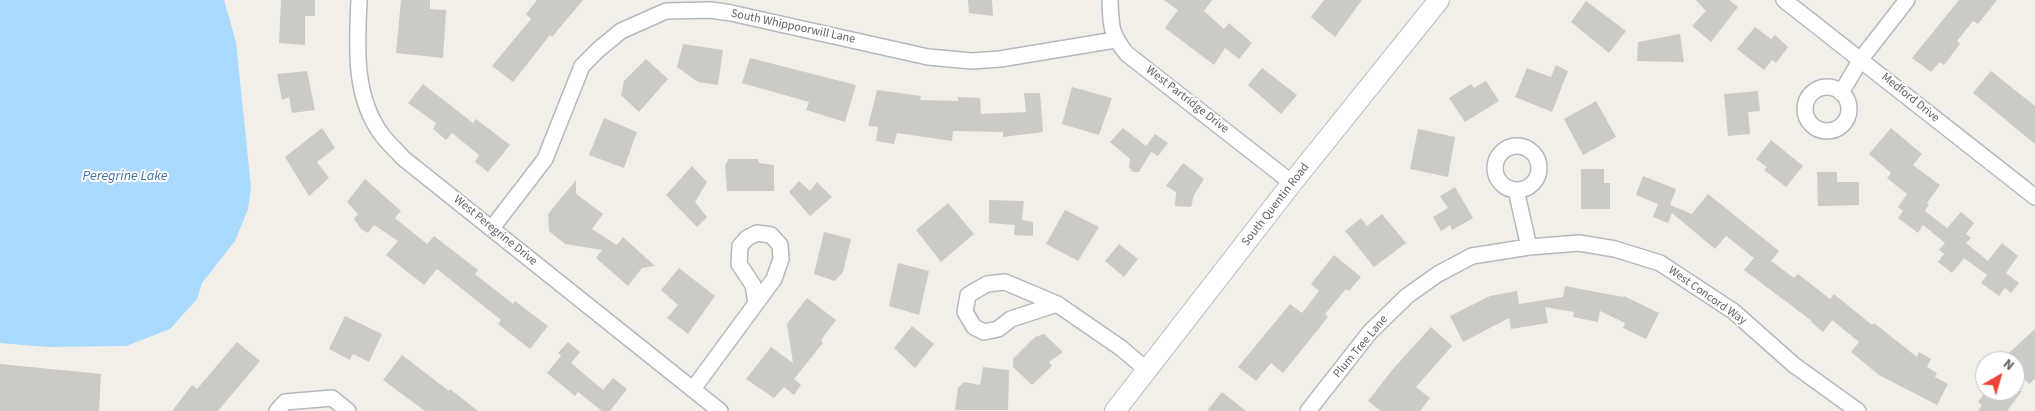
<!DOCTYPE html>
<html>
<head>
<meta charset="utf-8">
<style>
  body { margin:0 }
  #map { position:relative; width:2035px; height:411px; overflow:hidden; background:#f1efe8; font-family:"Source Sans 3",sans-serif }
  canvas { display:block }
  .north { position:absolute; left:1975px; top:351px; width:50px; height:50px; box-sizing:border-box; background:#fff; border:1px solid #bfc1c3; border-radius:50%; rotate:38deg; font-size:14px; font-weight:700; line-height:20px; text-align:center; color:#5f6368 }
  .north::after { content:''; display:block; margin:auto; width:18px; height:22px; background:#ea4335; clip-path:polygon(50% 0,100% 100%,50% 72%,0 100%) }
</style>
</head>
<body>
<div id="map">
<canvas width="2035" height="411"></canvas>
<div class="north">N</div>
</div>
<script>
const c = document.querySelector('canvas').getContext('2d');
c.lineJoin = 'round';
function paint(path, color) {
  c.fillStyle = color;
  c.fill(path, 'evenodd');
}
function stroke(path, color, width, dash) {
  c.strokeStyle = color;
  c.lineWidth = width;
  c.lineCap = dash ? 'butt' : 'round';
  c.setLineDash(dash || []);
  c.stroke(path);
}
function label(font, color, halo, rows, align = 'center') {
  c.font = font + ' "Source Sans 3",sans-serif';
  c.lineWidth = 4;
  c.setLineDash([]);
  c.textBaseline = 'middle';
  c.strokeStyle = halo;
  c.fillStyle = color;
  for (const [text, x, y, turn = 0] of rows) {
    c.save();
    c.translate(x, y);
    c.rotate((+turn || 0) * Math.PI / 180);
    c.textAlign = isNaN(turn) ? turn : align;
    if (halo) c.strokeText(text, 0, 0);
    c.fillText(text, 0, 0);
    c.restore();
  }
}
const water = new Path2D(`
  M0,0H224L236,42L251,187L248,209L235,241L202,283L197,299L170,329L126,346L47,347L0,343Z`);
const building = new Path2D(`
  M281,0H315V16H305V45L279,43Z
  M401,0H430V9L446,10L443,58L396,53Z
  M537,0H583L552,37L550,35L513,82L492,66L531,19L526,14Z
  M968,0H992L993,16L969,13Z
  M1164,0H1212L1204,11L1224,29L1229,23L1252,43L1239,59L1225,48L1214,65L1165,28L1178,10Z
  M1324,0H1362L1335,37L1311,17Z
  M1696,0H1729L1738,7L1711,42L1692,26L1706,11Z
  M1959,0H1997L1978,24L1973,21L1957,41L1960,44L1944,65L1940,62L1931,72L1912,58Z
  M1586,1L1626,31L1609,53L1571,22Z
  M1755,27L1771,39L1775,35L1788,47L1776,63L1772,60L1764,70L1737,49Z
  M1680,34L1684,62L1637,61L1638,42Z
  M683,44L723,50L718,85L698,82L677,67Z
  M750,58L856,85L845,122L806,110L809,102L742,83Z
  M646,59L668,79L639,112L621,95L624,81Z
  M1556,65L1568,71L1552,112L1515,97L1527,68L1551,77Z
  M1262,68L1297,95L1281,114L1248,85Z
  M307,71L315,110L292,113L289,97L282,100L277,74Z
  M1991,71L2035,106V144L1973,93Z
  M1486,81L1499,101L1465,122L1449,98L1471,84L1474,88Z
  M423,84L473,123L476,119L510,145L488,172L475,162L479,155L452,133L446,140L433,129L436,123L408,103Z
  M1072,87L1112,98L1099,135L1062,124Z
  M877,90L921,96L920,100L959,101L957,97L980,98L981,114L1026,112L1024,93H1040L1043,132L1003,137V132L953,131L952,141L897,133L894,144L876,141L878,127L868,126Z
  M1758,91L1760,111L1748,112L1750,134L1728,136L1724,94Z
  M1596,101L1616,137L1583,155L1564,119Z
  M604,118L637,132L624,168L589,155Z
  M322,128L335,148L317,162L329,178L309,196L285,157Z
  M1123,128L1146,146L1155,134L1168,143L1158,156L1151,152L1139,172H1133L1129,167L1130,159L1110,142Z
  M1891,128L1922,154L1913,165L1940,185L1927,203L1929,204L1925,211L1947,228L1961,212L1974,223L1966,234L1971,238L1966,243L1988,261L2002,243L2018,256L2006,273L2019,283L2011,293L2005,288L1999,296L1981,283L1987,275L1964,258L1952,273L1938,262L1944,254L1939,250L1945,243L1923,225L1918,233L1898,218L1903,211L1898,207L1907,194L1887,178L1891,173L1869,154Z
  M1418,129L1455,137L1448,177L1410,169Z
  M1771,140L1803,166L1786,187L1764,170L1767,167L1756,159Z
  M729,159H758L759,163L774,165V191H727L725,165Z
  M1183,163L1204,179L1194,195L1191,207L1175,206L1176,192L1166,186Z
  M692,166L707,182L695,202L707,217L697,227L666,195Z
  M1581,169H1604V183H1610V209H1581Z
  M1817,172H1837V182H1859V205L1818,206Z
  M1643,176L1676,189L1670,205L1692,214L1708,194L1779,251L1771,261L1794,278L1798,274L1830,299L1834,294L1872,325L1874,323L1917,357L1919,352L1931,359L1927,367L1937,373L1935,377L1948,384L1937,405L1879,375L1851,352L1859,342L1832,320L1823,332L1811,322L1812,321L1744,270L1754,258L1726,236L1715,249L1672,213L1668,223L1653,217L1658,204L1636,195Z
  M365,179L401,211L395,218L427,244L434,236L478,270L475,274L513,304L515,301L548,326L530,349L498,324L501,320L437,269L424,285L386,255L398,241L374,225L368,233L361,229L354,219L358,214L347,202Z
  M576,180V194L603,214L592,229L617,245L623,237L655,266L642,268L628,286L596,258L602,250L565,244L549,231L548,214Z
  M799,181L810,191L817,182L832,197L810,216L789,192Z
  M1455,187L1473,218L1452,230L1450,225L1441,231L1433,217L1448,208L1440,196Z
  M989,200L1024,201L1022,220L1033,222V236L1014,235L1015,225L989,223Z
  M948,203L974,234L941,262L916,230Z
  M1065,210L1099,227L1078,261L1046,244Z
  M1382,214L1406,243L1374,267L1345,231L1361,218L1367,226Z
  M824,232L851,239L843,272L835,281L814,274Z
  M1119,244L1138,259L1124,277L1105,261Z
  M1334,255L1361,277L1349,291L1346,289L1325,314L1328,317L1283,373L1271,363L1256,381L1238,367L1290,304L1302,313L1319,291L1311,284Z
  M898,263L929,271L919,315L889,306Z
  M679,268L715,296L688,334L667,318L678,305L661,290Z
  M1565,286L1623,297L1624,296L1659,313L1646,339L1623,328L1625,323L1600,311L1598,322L1573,317L1574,312L1545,307L1548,323L1511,329L1509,318L1463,342L1450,316L1490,296L1517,291L1519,304L1563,297Z
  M807,298L836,320L821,340L823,343L794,379L801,385L794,395L784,387L774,398L746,379L771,347L793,363L787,324Z
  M345,316L382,334L369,362L353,354L350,360L329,349Z
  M912,326L934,344L915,368L894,348Z
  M1431,327L1452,346L1416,387L1430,398L1420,411H1381L1368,401L1393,369Z
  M2035,329V379L2029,384L2015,369V361H2000Z
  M1044,334L1063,352L1049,362L1052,366L1032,385L1013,367V359L1035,337Z
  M237,342L260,361L218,411H172L192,385L197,389Z
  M568,342L580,352L571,363L603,390L613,378L627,389L610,411H602L578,392L575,396L547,373L561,356L558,353Z
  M402,355L449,391L450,389L478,411H425L383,380Z
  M0,364L101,374L99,411H0Z
  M983,367L1009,370L1008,410H955L958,388L964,382L980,385Z
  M1986,391H2022L2007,411H1978L1982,405L1978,402Z
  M1222,392L1246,411H1207Z`);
const street = new Path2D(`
  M359,0C357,46 353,96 382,135C388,143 396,150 403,158L720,411
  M1110,0C1111,25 1110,34 1127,54L1292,183
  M1784,0L2035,197
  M1805 109a22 22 0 1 1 44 0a22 22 0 1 1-44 0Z
  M1841,93L1861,59L1907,0
  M1495 168a22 22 0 1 1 44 0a22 22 0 1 1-44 0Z
  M1516,190L1529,247
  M492,228L545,159L582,66L598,50L621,31L666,11L711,10L731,13L928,57L972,61L1000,59L1115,40
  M1057,304L1011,319L998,329L984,332L974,327L965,312L968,295L987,284L1005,282L1057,304L1121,348L1147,370
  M693,389L774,279L781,259L780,245L771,235L757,233L747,238L740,246L739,264L753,285L756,303
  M277,411L285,402L332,398L348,411
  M1308,411L1370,332L1407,296L1438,274L1472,256L1529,247L1579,243L1615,249L1660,263L1733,311L1794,365L1858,411`);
const secondary = new Path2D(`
  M1115,411L1292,183L1439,0`);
const streetNames = [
  ["South Whippoorwill Lane",793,27,12],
  ["Medford Drive",1910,98,39],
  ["West Partridge Drive",1187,100,38],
  ["South Quentin Road",1276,205,-52],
  ["West Peregrine Drive",495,231,39],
  ["West Concord Way",1707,296,35],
  ["Plum Tree Lane",1361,347,-50]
];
const waterNames = [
  ["Peregrine Lake",125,177]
];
paint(water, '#aadaff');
paint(building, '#cccac5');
stroke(street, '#b5b8bc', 18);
stroke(secondary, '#b6babf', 22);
stroke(street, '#fff', 15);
stroke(secondary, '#fff', 20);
label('12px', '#5f6368', '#fff', streetNames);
label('italic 14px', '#4174aa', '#fff', waterNames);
</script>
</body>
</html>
